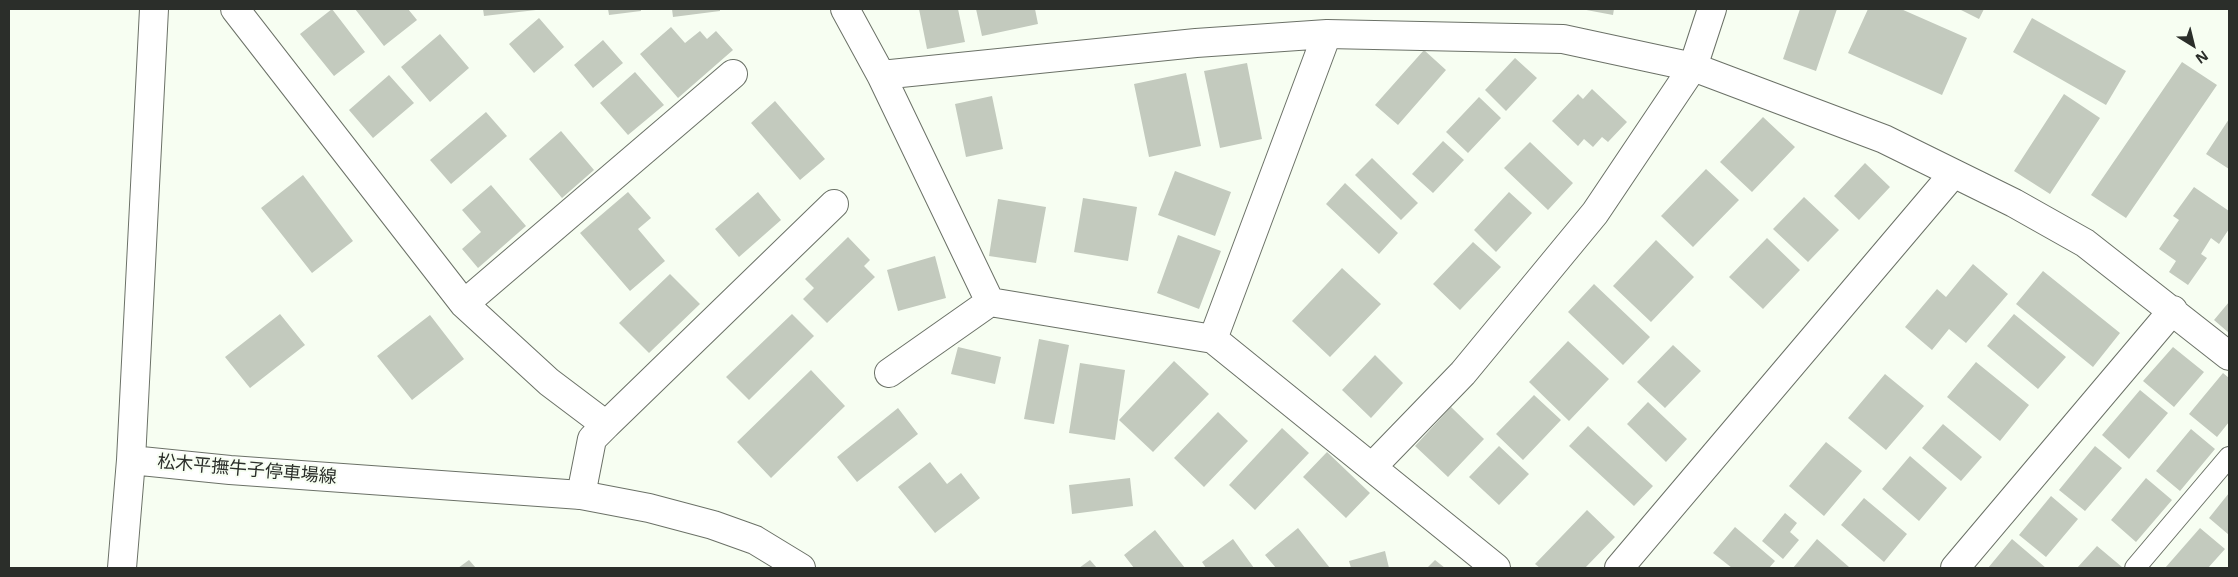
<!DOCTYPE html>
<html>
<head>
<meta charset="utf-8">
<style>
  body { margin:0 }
  #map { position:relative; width:2238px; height:577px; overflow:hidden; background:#f7fef2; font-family:"Noto Sans",sans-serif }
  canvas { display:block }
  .frame { position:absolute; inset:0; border:10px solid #2b2e2a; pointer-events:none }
  .north { position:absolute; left:2168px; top:20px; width:50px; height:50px; -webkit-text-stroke:4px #f7fef2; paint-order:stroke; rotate:144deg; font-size:14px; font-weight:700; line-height:20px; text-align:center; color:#2b2e2a }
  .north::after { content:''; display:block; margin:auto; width:18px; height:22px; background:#2b2e2a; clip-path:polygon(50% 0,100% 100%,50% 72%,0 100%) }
</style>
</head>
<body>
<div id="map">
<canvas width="2238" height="577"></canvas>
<div class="frame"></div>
<div class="north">N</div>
</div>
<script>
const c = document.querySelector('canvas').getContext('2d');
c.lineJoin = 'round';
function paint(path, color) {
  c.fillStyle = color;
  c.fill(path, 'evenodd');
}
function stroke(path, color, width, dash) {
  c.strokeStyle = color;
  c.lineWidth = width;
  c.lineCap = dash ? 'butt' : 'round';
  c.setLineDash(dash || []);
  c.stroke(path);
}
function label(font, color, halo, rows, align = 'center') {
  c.font = font + ' "Noto Sans","Noto Sans JP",sans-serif';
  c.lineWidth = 4;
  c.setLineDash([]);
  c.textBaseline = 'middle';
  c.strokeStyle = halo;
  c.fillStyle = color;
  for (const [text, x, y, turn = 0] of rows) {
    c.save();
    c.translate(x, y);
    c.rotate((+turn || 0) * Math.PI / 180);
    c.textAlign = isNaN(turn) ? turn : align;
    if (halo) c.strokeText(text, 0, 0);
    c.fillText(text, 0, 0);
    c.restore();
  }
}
const building = new Path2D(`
  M332,9L365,52L334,76L300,34Z
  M355,9H408L417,20L384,46Z
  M483,9H536V10L484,16Z
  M608,9H641V11L609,15Z
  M672,9H720V11L673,17Z
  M919,9H958L965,42L927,49Z
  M976,9H1035L1038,24L982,36Z
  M1581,9H1614L1613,15Z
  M1800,9H1837L1816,71L1783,59Z
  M1868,9H1901L1967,38L1942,95L1848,53Z
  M1959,9H1984L1979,19Z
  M539,18L564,47L534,73L509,44Z
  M2032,18L2126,71L2106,105L2013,52Z
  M671,27L685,43L700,31L707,39L716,31L733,50L678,98L640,54Z
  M440,34L469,68L430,102L401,67Z
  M603,40L623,63L593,88L574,65Z
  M1424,50L1446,70L1398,125L1375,105Z
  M1515,58L1537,78L1506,111L1485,90Z
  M2182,62L2217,85L2126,218L2091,195Z
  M1247,63L1262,139L1220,148L1204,71Z
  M635,72L664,105L628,135L600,103Z
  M1186,73L1201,146L1149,157L1134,84Z
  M389,75L414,103L373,138L349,110Z
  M1592,89L1627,122L1608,142L1602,137L1593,147L1584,139L1578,146L1552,121L1578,94L1583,99Z
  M2064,94L2100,118L2050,194L2014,171Z
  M992,96L1003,149L966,157L955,104Z
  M1479,97L1501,118L1468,153L1446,132Z
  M775,101L825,159L800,180L751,123Z
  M486,112L507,136L451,184L430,160Z
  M1763,117L1795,147L1752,192L1720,162Z
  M2229,119V169L2206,154Z
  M561,131L594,170L562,198L529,159Z
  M1443,141L1464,160L1433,193L1412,174Z
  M1530,142L1573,183L1548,210L1504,168Z
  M1372,158L1418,203L1401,220L1355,175Z
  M1865,163L1890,187L1859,220L1834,196Z
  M1706,169L1739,200L1693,247L1661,216Z
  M1175,171L1231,192L1215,236L1158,215Z
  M303,175L353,241L312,273L261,208Z
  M1345,183L1398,233L1379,254L1326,204Z
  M491,185L526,226L478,268L462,249L481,232L462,210Z
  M2194,187L2229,211V229L2219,244L2211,238L2201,254L2207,258L2188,285L2169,272L2176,261L2159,249L2179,220L2173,216Z
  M628,192L651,218L638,229L665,261L630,291L580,233Z
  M758,192L781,220L739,257L715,229Z
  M1509,192L1532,213L1496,252L1474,230Z
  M1804,197L1839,230L1808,262L1773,229Z
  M1083,198L1137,207L1128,261L1074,252Z
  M998,199L1046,207L1036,263L989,256Z
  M1178,235L1221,251L1199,309L1157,293Z
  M848,237L870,260L864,266L875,277L827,323L803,299L814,288L805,279Z
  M1767,238L1800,270L1763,309L1729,277Z
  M1656,240L1694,277L1651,322L1613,286Z
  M1473,242L1501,267L1460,310L1433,284Z
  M935,256L946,298L898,311L887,270Z
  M1973,264L2008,294L1966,343L1949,329L1932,350L1905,327L1937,289L1946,297Z
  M1342,268L1381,304L1330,357L1292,321Z
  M2043,271L2120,333L2093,367L2016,304Z
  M670,274L700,304L649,353L619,323Z
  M1594,284L1650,337L1623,365L1568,312Z
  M2229,302V333L2214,320Z
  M280,314L305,345L250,388L225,357Z
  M792,314L814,336L749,400L726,377Z
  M2014,314L2066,357L2038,389L1987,346Z
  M430,315L464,359L412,400L377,356Z
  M1039,339L1069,345L1054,424L1024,419Z
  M1568,341L1609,379L1569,421L1529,382Z
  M1673,345L1701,371L1665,408L1637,382Z
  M958,347L1001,357L995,384L951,374Z
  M2173,347L2204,372L2174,407L2143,381Z
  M1375,355L1403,383L1371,418L1342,390Z
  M1174,361L1209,394L1153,452L1119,420Z
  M1976,362L2029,405L2000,441L1947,397Z
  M1080,363L1125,370L1115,440L1069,433Z
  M811,370L845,406L771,478L737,442Z
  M2223,373L2229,378V422L2217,437L2189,414Z
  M1885,374L1924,406L1886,450L1848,418Z
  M2140,390L2168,413L2129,459L2102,435Z
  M1534,395L1561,420L1523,460L1496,434Z
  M1648,402L1687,439L1666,462L1627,424Z
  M1451,407L1484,439L1448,477L1415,446Z
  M898,408L918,434L857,482L837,457Z
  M1218,412L1248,441L1204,487L1174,458Z
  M1943,424L1982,457L1961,481L1922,448Z
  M1588,426L1653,486L1634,506L1569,446Z
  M1282,428L1309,453L1255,510L1229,485Z
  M2191,429L2215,449L2180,491L2156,471Z
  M1826,442L1862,471L1824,516L1789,486Z
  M1499,446L1529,474L1499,505L1469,477Z
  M2095,446L2122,468L2085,511L2059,490Z
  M1327,452L1370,493L1346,518L1303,477Z
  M1910,456L1947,488L1919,521L1882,489Z
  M930,462L947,484L961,473L980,498L935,533L898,487Z
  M1130,478L1133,506L1072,514L1069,485Z
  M2146,478L2172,500L2136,542L2111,520Z
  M2229,493V535L2209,518Z
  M2051,496L2078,519L2046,557L2019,535Z
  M1864,498L1907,534L1884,562L1841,525Z
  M1587,510L1615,537L1585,568H1540L1535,564Z
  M1785,513L1797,523L1790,532L1799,540L1783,559L1762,541Z
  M1735,527L1775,561L1769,568H1732L1713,553Z
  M1298,528L1330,568H1276L1265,555Z
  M2200,528L2225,549L2208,568H2165Z
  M1155,530L1185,568H1134L1124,555Z
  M1233,539L1254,568H1206L1202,562Z
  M1817,539L1849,567L1848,568H1793Z
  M2012,539L2046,568H1988Z
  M2097,546L2122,567L2120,568H2077Z
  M1385,551L1389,568H1351L1349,561Z
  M469,560L476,568H458Z
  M1090,560L1097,568H1079Z
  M1435,560L1445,568H1427Z`);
const lane = new Path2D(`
  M2135,568L2229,457`);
const street = new Path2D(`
  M235,9L464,304L549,382L606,425L592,439L581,495
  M845,9L881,75L990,302L1213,339L1496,568
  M881,75L1196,43L1327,34L1563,39L1693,67L1884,139L2014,203L2085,243L2229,356
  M464,304L733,74
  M1213,339L1327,34
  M889,373L990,302
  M606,425L834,204
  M1373,466L1463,373L1595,213L1693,67L1712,9
  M1619,568L1953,174
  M1955,568L2173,310`);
const secondary = new Path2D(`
  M131,460L230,470L581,495L649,508L713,525L755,540L801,568
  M122,568L131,460L154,9`);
const streetNames = [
  ["松木平撫牛子停車場線",247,470,5]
];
paint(building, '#c3cabe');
stroke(lane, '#6b7167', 22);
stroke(street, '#6b7167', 30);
stroke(secondary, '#6b7167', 30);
stroke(lane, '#fff', 20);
stroke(street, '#fff', 28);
stroke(secondary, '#fff', 28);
label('18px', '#2b2e2a', '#f7fef2', streetNames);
</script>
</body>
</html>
